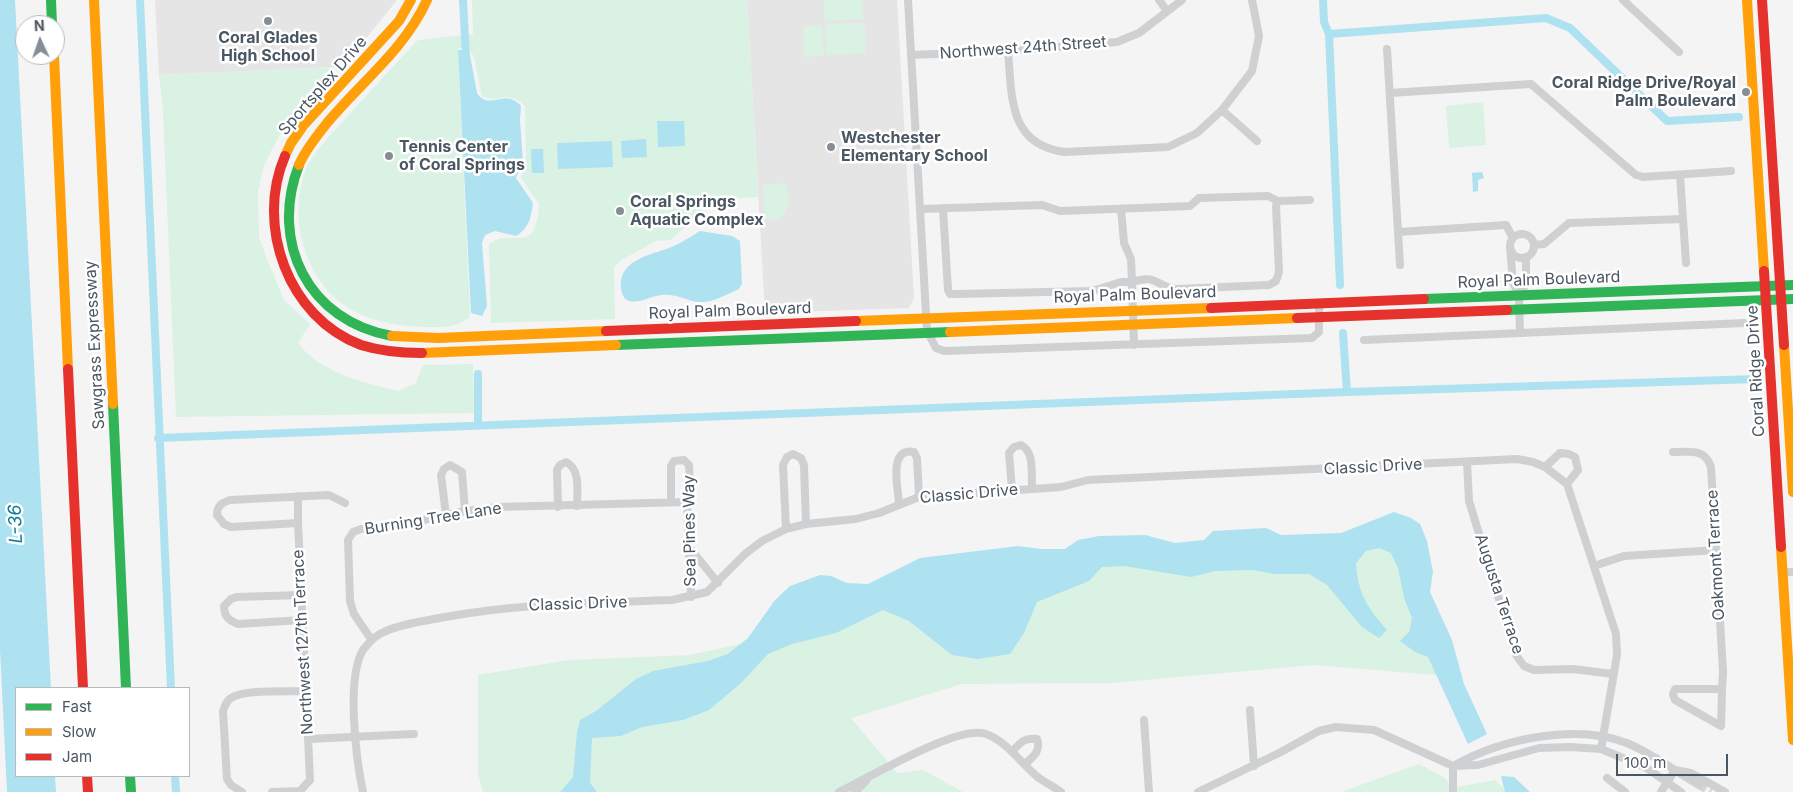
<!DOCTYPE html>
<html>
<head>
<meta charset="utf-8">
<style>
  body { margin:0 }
  #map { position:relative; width:1793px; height:792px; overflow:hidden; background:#f4f4f4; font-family:Inter,sans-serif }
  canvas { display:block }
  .legend { position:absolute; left:15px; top:687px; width:175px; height:90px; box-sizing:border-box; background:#fff; border:1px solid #b7bbc0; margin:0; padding:6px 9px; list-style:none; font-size:15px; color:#4a5661 }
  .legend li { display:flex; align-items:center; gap:10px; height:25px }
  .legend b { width:25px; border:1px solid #b7bbc0 }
  .north { position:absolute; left:15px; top:15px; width:50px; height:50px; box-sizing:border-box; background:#fff; border:1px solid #b7bbc0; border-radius:50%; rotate:357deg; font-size:14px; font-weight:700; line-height:20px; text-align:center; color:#4a5661 }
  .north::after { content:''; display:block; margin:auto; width:18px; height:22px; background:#868d94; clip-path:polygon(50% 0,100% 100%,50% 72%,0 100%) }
  .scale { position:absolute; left:1616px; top:754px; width:112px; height:22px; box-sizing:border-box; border:2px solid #4a5661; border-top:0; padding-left:6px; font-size:15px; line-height:18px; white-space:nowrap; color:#4a5661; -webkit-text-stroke:4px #fff; paint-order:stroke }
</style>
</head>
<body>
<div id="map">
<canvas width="1793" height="792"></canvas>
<ul class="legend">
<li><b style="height:6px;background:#30b455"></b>Fast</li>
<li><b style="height:6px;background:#ff9f0a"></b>Slow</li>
<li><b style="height:6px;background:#e5322d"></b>Jam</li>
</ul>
<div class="north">N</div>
<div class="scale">100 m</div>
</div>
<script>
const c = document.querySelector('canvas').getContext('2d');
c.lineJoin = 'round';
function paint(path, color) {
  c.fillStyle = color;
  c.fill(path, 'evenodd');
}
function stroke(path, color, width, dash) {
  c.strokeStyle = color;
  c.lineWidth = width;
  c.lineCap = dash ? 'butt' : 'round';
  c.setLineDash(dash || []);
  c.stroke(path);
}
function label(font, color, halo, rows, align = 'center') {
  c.font = font + ' Inter,sans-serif';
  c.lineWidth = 5;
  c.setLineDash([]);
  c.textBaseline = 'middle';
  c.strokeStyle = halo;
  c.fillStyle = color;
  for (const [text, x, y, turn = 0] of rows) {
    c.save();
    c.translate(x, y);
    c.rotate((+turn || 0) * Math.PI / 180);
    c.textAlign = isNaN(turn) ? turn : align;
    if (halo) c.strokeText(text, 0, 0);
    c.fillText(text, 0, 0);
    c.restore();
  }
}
const education = new Path2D(`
  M155,0H397L364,41L336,67L159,75Z
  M747,0H897L914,298L909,308L765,313Z`);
const green = new Path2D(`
  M472,0H747L758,197L712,200L671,240L656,241L620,261L614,268L615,319L491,323L489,245C509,224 536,261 539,204L521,178L526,164L525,106C507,88 499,105 482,96L474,57L468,47L458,48V50L470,316C460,328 442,327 428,327C367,326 321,306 303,244C296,219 297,193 306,169C314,150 332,134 346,118C370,92 393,66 418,40L473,34Z
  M824,0H862L863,19L825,21Z
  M865,23L866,53L827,55L825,24Z
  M822,25L824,56L805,57L803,26Z
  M336,67L324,85L279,136L264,165L258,192L259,237L268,262L284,300L310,324L298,343C320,373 363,382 398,391L416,383L423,365L473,364L474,413L176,417L163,112L159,75Z
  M1483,102L1486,145L1449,148L1446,106Z
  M785,183C791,198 790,205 781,219L765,220L763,185Z
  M1403,544L1447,676L1314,665L1112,683L962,684L851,718L897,773L923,770L963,792H483L478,773V675L569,660L690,655L759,640L959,566Z
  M1419,764L1445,778L1452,788L1495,780L1508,792H1341Z`);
const water = new Path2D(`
  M0,0H15L51,688H16V776H55L56,792H7L0,650Z
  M458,50H469L477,93C490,112 505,87 521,106L520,120L523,163L516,178L533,203C531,218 529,228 516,236L495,231L485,235L482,243L487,306L482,316L471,313Z
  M657,121H684L685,146L658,147Z
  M646,139L647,157L622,158L621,141Z
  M612,141L613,167L558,169L557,143Z
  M531,149H543L544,173H532Z
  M1482,172L1484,178L1478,180V191L1473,192L1472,173Z
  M700,231L732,236L740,241L742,284L739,289C727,294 713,303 699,302C687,301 675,293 662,295C648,296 624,313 621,288C618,260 650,255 669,248C680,244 690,237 700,231Z
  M1394,512L1411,518L1420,524L1427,541L1433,572L1430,592L1452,640L1464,684L1487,734L1468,744L1428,657L1415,652L1400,641L1409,632L1412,618L1404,598L1398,568L1391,553L1379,548L1366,551L1356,563C1358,594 1367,607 1387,630L1379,638L1362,627L1327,585L1309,574H1275L1252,570L1215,571L1191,577L1124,566L1102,567L1089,581L1037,602L1024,633L1010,654L978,659L952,655L909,621L883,610L836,633L792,644L768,654L741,683L709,710L683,720L642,727L621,736L592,738L590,783L597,792H560L573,777L577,732L580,720L596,711L636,679L653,671L708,661L728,654L748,638L775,600L790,586L820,575L831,576L847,583L868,584L920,558L1018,546L1041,549H1065L1078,540L1099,536L1145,535L1175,543L1204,540L1213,531L1266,528L1281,535L1341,533Z
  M1501,776L1514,777L1530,792H1505Z`);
const canal = new Path2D(`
  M140,0L171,688
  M463,0L466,58
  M1323,0L1324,22L1329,34
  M1340,285L1329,34L1546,18L1570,28L1667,121L1739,117
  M1343,333L1347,392
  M478,374V426
  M158,438L1347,392L1757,379
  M175,776L176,792`);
const streetTunnel = new Path2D(`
  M1699,785L1711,792`);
const street = new Path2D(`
  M908,0L927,331L936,348L944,351L1312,338L1319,332V303
  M1159,0L1167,11
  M1623,0L1679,52
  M1387,49L1400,265
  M1008,51C1012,96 1008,145 1065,152L1168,147L1197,133L1222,110L1252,71L1259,36L1252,0
  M911,55L1008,51L1117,42L1139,33L1182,0
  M1390,93L1531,84L1636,175L1643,177L1731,171
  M1222,110L1257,141
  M1680,175L1686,263
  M943,208L948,290L950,294H956L1092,291L1121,282H1132L1131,259L1124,243L1121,209
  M920,209L1042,205L1060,211L1190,206L1199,198L1268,196L1278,201L1310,200
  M1398,232L1506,225L1513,238
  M1510 246a12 12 0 1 1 24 0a12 12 0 1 1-24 0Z
  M1534,245L1544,244L1569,223L1683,219
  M1510,247L1513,283L1519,295L1520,333
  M1519,295L1526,284V257
  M1364,340L1744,323
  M1134,345L1132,282C1159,273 1156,288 1177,289L1269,285L1276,281L1279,272L1276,206L1278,201
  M1673,452C1690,452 1705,448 1711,467L1723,672L1722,689H1675L1673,694L1675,700L1721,726L1722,689
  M1467,462L1469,501L1516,655L1524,666L1534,670L1573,669L1613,674
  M1545,467L1560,453L1569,454L1575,457L1578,470L1567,484
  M1012,489L1009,453L1014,447L1021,445C1035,452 1031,474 1032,488
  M671,501V466L674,461L684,460L689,465L690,485L687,502L691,597
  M899,503C898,488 888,447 914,452L917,458L919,497
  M558,507L557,470L560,465L566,462C581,469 577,492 577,506
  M446,515L441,475L444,469L450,465L462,472L465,511
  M298,523L231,527L224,524L217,515C217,506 221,503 230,500L329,495L345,503
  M786,529L783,465L787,457L793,454L801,458L804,465L806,524
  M689,547L718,583
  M1594,566L1624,556L1716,550
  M1784,572H1793
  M301,595L237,597L231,599L224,606C224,616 228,620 238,624L302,620
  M371,639L354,614L350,601L348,540L353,532L361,529L391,527L465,511L497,507L687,502
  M1250,710L1254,766
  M1144,720L1149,792
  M308,739L414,734
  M1012,752C1020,743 1024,737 1037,739C1041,751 1034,756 1025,764
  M1455,765C1502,739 1575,723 1627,743C1653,754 1675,771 1699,785
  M1607,778L1625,792
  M242,792L231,785L227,779L223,711C225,706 226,701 231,698C245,689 287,692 305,691
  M272,792L300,791L310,780L298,523V496
  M363,792C356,759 346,678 363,650C369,642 377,634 386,631C404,623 426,621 445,617C520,603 596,603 672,600L707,592L745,554L762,541L786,529L806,524L856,519L879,513L919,497L1061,487L1088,480L1517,459L1533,462L1545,467L1567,484L1616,634L1617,655L1601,749
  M839,792C869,778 958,724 986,734C1008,742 1021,764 1039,778C1046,783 1054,787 1061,792
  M855,792L866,781
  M1198,792L1279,753L1319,731L1336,727L1374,730L1453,766L1478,765L1539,748L1570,747L1601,749L1645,767L1681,792
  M1453,792V766
  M1661,792L1675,770L1691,773L1725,792`);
const fast = new Path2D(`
  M51,0L52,25
  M299,165C269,242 308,321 392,336
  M1424,299L1793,285
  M1507,310L1793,299
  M616,345L950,332
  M113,404L126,688
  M130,776L131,792`);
const slow = new Path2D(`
  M94,0L113,404
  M1747,0L1764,271
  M54,55L68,369
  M285,156L291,143L303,126L399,21L411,0
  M299,165C305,150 317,136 327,123C361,82 405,49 427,0
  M856,321L1211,308
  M950,332L1297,318
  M392,336L438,338L606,331
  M1784,345L1793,492
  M422,353L616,345
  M1781,547L1793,740`);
const jam = new Path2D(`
  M1762,0L1784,345
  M285,156C255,225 288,318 361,345C380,351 402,353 422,353
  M1764,271L1781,547
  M1211,308L1424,299
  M1297,318L1507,310
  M606,331L856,321
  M68,369L83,688
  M87,776L88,792`);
const markers = [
  [268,21,5,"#868d94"],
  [1746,92,5,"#868d94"],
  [831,147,5,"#868d94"],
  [389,156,5,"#868d94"],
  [620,211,5,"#868d94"]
];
const poiNames = [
  ["Coral Glades",268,38,"center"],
  ["High School",268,56,"center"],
  ["Coral Ridge Drive/Royal",1736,83,"right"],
  ["Palm Boulevard",1736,101,"right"],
  ["Westchester",841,138],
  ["Elementary School",841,156],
  ["Tennis Center",399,147],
  ["of Coral Springs",399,165],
  ["Coral Springs",630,202],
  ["Aquatic Complex",630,220]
];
const streetNames = [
  ["Northwest 24th Street",1023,48,-4],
  ["Sportsplex Drive",323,86,-49],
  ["Royal Palm Boulevard",1539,280,-2],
  ["Royal Palm Boulevard",1135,295,-2],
  ["Royal Palm Boulevard",730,311,-2],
  ["Sawgrass Expressway",95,345,-93],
  ["Coral Ridge Drive",1756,371,-93],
  ["Classic Drive",1373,467,-3],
  ["Classic Drive",969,494,-5],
  ["Burning Tree Lane",433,519,-9],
  ["Sea Pines Way",690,531,-91],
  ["Oakmont Terrace",1716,555,-93],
  ["Augusta Terrace",1499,594,72],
  ["Classic Drive",578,604,-2],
  ["Northwest 127th Terrace",303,642,-93]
];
const waterNames = [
  ["L-36",16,524,-92]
];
paint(education, '#e6e5e6');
paint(green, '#d9f2e3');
paint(water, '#aee2f0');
stroke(canal, '#aee2f0', 8);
stroke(streetTunnel, '#d2d4d7', 8, [8, 4]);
stroke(street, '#ced0d2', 8);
stroke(fast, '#30b455', 10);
stroke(slow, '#ff9f0a', 10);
stroke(jam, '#e5322d', 10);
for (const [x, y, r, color] of markers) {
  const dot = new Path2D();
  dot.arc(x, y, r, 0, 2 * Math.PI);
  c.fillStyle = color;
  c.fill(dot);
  stroke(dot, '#fff', 2);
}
label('bold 16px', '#4a5661', '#fff', poiNames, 'left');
label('16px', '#4a5661', '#fff', streetNames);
label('italic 18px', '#0c7c9b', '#fff', waterNames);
</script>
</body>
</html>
